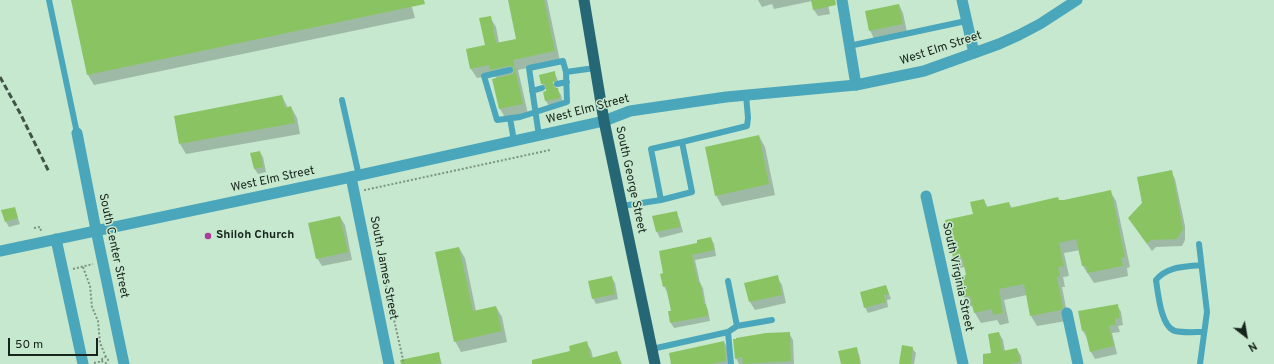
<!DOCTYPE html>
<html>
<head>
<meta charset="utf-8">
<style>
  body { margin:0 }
  #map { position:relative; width:1274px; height:364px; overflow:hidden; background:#c6e8cf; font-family:Overpass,sans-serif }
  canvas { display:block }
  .north { position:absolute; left:1226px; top:316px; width:40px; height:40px; -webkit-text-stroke:3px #c6e8cf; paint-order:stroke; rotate:149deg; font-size:11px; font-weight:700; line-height:16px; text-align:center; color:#17241b }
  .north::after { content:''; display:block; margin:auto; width:14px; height:18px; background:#17241b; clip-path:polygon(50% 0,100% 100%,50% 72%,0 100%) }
  .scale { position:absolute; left:8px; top:338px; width:90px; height:18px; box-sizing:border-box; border:2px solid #17241b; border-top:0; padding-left:5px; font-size:12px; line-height:14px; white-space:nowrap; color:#17241b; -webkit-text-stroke:3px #c6e8cf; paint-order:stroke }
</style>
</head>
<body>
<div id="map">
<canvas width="1274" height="364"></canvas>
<div class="north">N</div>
<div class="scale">50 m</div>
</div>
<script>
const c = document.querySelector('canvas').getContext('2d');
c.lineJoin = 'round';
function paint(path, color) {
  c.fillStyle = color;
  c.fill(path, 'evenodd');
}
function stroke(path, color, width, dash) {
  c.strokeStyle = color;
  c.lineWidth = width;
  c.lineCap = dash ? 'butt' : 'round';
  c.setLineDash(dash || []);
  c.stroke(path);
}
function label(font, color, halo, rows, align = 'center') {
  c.font = font + ' Overpass,sans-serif';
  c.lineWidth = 3;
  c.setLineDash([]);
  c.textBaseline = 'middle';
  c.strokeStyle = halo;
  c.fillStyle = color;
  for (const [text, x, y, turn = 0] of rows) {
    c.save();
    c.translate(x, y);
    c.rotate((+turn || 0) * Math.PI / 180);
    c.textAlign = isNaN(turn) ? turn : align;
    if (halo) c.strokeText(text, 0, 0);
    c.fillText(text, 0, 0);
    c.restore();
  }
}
const shadow = new Path2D(`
  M72,0H410L415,18L94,85L88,75Z
  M509,0H547L560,61L518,70L528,114L506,119L500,109L494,79H497L494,75L477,78L471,69L486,46L490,17L496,27L499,43L517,40Z
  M758,0H827L830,14L818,16L814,10L812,1L774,9L772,4L762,7Z
  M899,5L903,13L907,32L874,39L870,30Z
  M554,73L557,78L559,85L557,87L551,77L550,78L561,95L563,103L549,106L546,101L544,93L547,89H545L542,83Z
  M282,96L288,108L291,107L297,118L300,134L186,154L180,144Z
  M759,136L765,147L775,195L722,206L716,195Z
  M260,152L263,157L266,172L258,174L254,168Z
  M1171,171L1175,179L1185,226V240L1182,246L1156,247L1152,251L1129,218Z
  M1110,191L1116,201L1130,267L1127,268L1128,276L1094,283L1083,266L1080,250L1064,253L1069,276L1063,277L1065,287H1062L1068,318L1066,321L1037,326L1031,316L1027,295L1004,300L1009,323L1000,325L997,320L981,323L975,313L974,306L970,307L964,297L967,276L965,267L960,268L954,258L946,221L974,215L984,200L988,208L1009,203L1012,208L1060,201Z
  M14,208L20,224L9,227L6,222Z
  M676,212L679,218L683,232L660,238L657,232L654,217Z
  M340,217L345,225L352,260L322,266L317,258Z
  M711,238L714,244L716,256L695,260L700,283L703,288L706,306L708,310L710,321L674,328L671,323L672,312L667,292L664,286L699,244Z
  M459,248L465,258L476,311L496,307L502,317L507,342L461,352L455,341Z
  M777,277L782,285L786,303L755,310L750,302Z
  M612,278L615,283L618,299L596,304L593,298Z
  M886,286L891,299L887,300L888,307L868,313L865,307Z
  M1117,305L1121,312L1123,325L1118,326L1120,332L1112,333L1117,354L1095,359L1091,352L1087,338L1083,331Z
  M789,333L793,340L794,364H739L736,358Z
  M999,333L1003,340L1005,351L1017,349L1021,356L1022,364H984L992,354Z
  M586,342L591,350L593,358L617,352L622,364H546Z
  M724,342L729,350L730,364H672Z
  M856,348L859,354L861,364H842Z
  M912,348L916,353L914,364H900Z
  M438,353L442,364H409Z`);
const building = new Path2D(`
  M71,0H424L425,4L87,75Z
  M508,0H544L555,51L513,60L523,104L499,109L492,79L513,74L514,71V67L509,66L490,70L489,65L470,69L466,49L485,45L479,18L491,16L496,43L516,39Z
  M811,0H835L836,5L813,10Z
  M899,4L903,24L869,31L865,11Z
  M555,71L556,80L553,82V85L555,88H558L560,98L545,101L543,92L546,91V87L545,84H541L539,75Z
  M282,95L285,108L291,106L295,123L179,144L174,116Z
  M759,135L769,184L715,196L705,147Z
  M260,151L263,167L254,169L250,153Z
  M1172,170L1183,229L1177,239L1151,240L1147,244L1128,218L1142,203L1137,177Z
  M1111,190L1125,257L1121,258L1123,266L1087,273L1086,266H1082L1076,239L1059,243L1064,266L1058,267L1060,276L1057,277L1063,307L1061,310L1030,316L1024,284L999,289L1003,313L993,315L992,309L974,313L970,296L963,297L959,277L966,275L962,257L953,258L945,220L973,214L970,202L984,199L986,207L1009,202L1010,208L1058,197L1059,200H1064Z
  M15,207L18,218L5,222L1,210Z
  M677,211L680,227L656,232L652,216Z
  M340,216L348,252L316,259L308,223Z
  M711,237L714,250L692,255L698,282H700L704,304H706L708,316L670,323L668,311H671L666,286L663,287L660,274L663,273L659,251L697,243V240Z
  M459,247L473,311L496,306L502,331L454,342L435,252Z
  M778,275L782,295L749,302L744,283Z
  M612,276L615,294L592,299L588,281Z
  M886,285L889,294L884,295L886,302L864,308L860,292Z
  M1118,304L1120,318L1115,319L1116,325L1109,326L1114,346L1090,352L1085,331H1082L1078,311Z
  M790,332L791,361L743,364L742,357L735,359L733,339H736V338L766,333Z
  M999,332L1003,351L1017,348L1020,362L1011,364H983V354L991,353L988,334Z
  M587,341L591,358L617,351L621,364H532V360L570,351L569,346Z
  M724,341L726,361L711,364H671L669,353Z
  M902,345L913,347L911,364H899Z
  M857,347L860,364H841L838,351Z
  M439,352L441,363L434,364H401L400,360Z`);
const path = new Path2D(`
  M365,191V190L550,150
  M34,228L40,227L41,231
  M381,262L404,364
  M83,267L90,286L92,307L98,321L100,343L106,357
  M73,269L93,264
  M102 360a3 3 0 1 1 6 0a3 3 0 1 1-6 0Z
  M94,363L103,361`);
const service = new Path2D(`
  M49,0L77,133
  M849,46L966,21
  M510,70L484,76L497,120L520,117L567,102L566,72L595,68
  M557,84L567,82
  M532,91L542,88
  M342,100L359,176
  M510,118L514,141
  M539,136L529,68L563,61L566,72
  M661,200L651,149L682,142
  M622,206L661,200L692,192L682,142L747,126L748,118L746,95
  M1199,244L1207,312L1200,364
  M1201,265C1185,267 1167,266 1156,280C1158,293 1161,327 1175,331C1184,333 1195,332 1204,332
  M728,281L737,326
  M728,332L731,364
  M652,349L728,332L737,326L772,320`);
const minor = new Path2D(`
  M842,0L856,85
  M962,0L974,53
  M77,133L96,230
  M351,177L389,364
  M926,196L963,364
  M1067,313L1078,364`);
const tertiary = new Path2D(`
  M96,230L124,364
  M56,239L83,364
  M0,251L351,177L604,121L630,111L726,97L856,85L924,71L999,44L1019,35L1040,24L1077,0`);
const primary = new Path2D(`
  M584,0L604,121L655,364`);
const rail = new Path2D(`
  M0,77L20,113L49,172`);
const markers = [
  [208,236,4,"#a93b9a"]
];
const streetNames = [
  ["West Elm Street",941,49,-18],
  ["West Elm Street",588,110,-15],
  ["West Elm Street",273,180,-12],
  ["South George Street",630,180,78],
  ["South Center Street",113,246,78],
  ["South James Street",383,268,79],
  ["South Virginia Street",957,277,78]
];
const poiNames = [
  ["Shiloh Church",216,236]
];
paint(shadow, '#0003');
paint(building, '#8ac462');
stroke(path, '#7b9482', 2, [2, 2]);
stroke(service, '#4aa6ba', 6);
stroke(minor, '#4aa6ba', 11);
stroke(tertiary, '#4aa6ba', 11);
stroke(primary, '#256775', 11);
stroke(rail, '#415346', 3, [6, 3]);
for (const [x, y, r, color] of markers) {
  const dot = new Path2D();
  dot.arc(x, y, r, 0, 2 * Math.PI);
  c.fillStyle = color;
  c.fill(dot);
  stroke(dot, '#c6e8cf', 1.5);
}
label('12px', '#17241b', '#c6e8cf', streetNames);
label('bold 12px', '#17241b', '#c6e8cf', poiNames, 'left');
</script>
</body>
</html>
